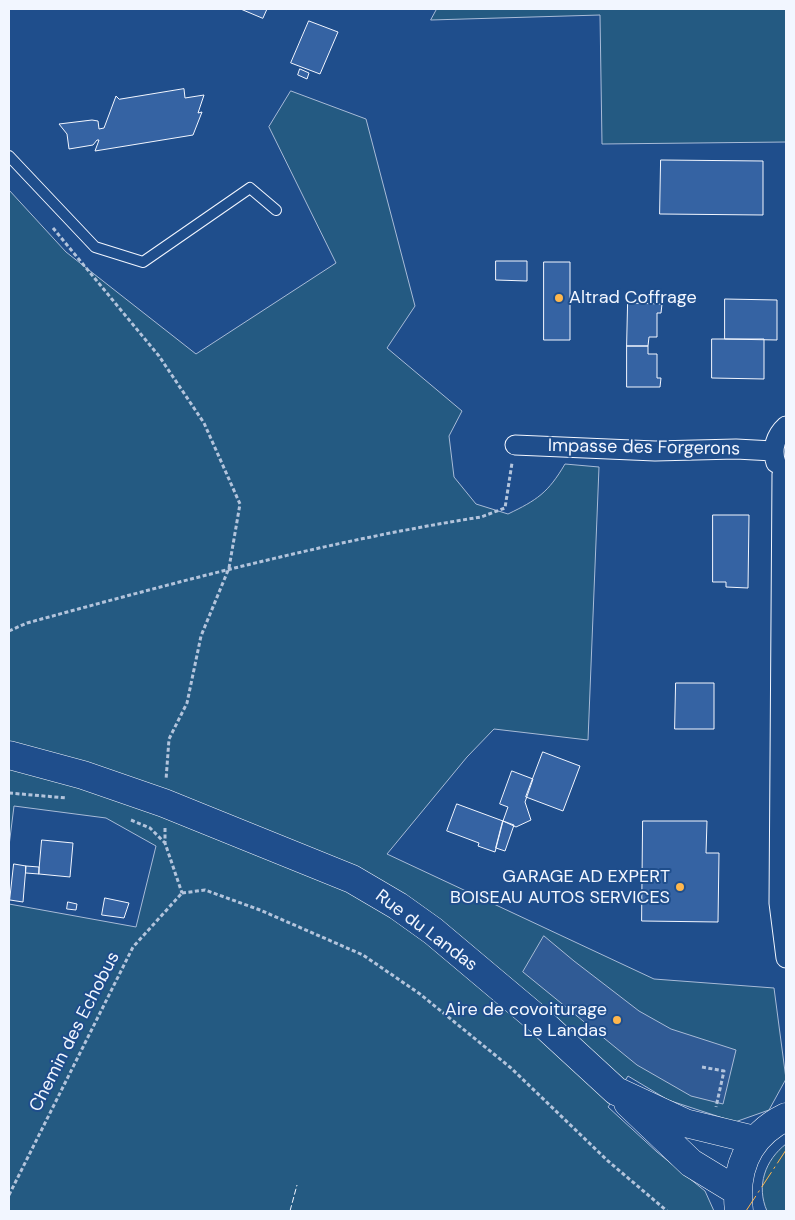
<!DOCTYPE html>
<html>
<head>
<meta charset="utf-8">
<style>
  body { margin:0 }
  #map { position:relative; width:795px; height:1220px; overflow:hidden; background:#1f4e8c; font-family:"DM Sans",sans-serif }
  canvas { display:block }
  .frame { position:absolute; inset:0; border:10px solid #f2f6ff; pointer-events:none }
</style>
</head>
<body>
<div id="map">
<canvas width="795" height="1220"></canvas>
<div class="frame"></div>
</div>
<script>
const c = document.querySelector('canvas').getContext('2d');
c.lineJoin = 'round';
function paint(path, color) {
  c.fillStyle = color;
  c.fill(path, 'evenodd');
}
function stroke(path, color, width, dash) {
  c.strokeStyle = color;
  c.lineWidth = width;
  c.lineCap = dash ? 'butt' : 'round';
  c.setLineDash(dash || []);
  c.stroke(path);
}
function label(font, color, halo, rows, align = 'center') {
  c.font = font + ' "DM Sans",sans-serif';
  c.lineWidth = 4;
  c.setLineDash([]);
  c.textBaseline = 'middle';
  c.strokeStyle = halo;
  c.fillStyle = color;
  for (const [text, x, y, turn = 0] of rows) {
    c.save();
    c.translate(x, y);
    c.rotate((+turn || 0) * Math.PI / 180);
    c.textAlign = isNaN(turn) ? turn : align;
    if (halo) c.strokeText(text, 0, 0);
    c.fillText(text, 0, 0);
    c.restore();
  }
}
const green = new Path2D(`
  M437,9H786V142L602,144L600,15L431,20Z
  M291,91L366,119L415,306L387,348L462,411L449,436L454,477L476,504L508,514C537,500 548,493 565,464L599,467L588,740L494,729L467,757L387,854L654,979L774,988L786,1079L769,1110L735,1122L668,1100L628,1076L608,1107L657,1152L705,1191L714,1211H9V904L136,927L156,846L106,818L14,806L9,846V190L66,252L196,354L336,263L269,127Z
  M786,1144V1211H767C756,1186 765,1160 786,1144Z`);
const parking = new Path2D(`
  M544,936L574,961L639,1011L671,1029L736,1050L723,1104L691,1096L637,1065L523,972Z`);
const building = new Path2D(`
  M241,9H267L263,18Z
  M309,21L338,32L320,74L291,63Z
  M300,69L309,73L307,79L298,75Z
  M184,89L185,98L204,95L198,113L202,112L193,135L95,151L99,140H97L93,145L69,149L67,134L59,124L92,120L98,121L99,129L104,128L116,96L119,99Z
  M661,160L763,161V215L660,214Z
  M496,261H527V281L496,280Z
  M544,262H570V340H544Z
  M725,299L777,300V340L725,339Z
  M628,303L662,304L661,313H657V337H649L648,346H627Z
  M712,339H764V379L712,378Z
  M627,346H648V354H657V378H661L660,387H627Z
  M713,515H749L748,588L726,587V582H713Z
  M676,683H714V729H675Z
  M543,752L580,766L563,811L526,797Z
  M512,771L533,779L525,802L531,820L516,827L503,821L508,807L500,804Z
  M457,804L503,821L495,852L478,846L479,843L447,831Z
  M503,821L514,825L505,851L496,848Z
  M643,821H707L706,853H719L718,922L642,921Z
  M42,840L73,843L70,877L39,874Z
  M14,864L26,866L23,902L10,900Z
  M26,866L39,867V874L26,873Z
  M105,898L129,903L124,918L102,915Z
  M68,902L77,904L76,910L67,909Z`);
const path = new Path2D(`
  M53,228L159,356L204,423L240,504L229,568L201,636L187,703L169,739L166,780
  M9,631L27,623C177,582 327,541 481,517L505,508L512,463
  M9,793L67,798
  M131,820L150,828L165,843
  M165,828V843L182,893
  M182,893L205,890L260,910L363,955L420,994L511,1068L608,1161L667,1211
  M702,1067L724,1071L716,1107
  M9,1195L133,947L182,893`);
const lane = new Path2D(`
  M9,156L95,247L143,262L250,188L276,210`);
const street = new Path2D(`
  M515,445L655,451L736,449L773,451
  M776,463C771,449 776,435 786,426
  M782,474L779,903L786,958`);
const secondary = new Path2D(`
  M9,755L83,775L164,803L352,879L398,906L433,931L540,1021L616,1091L685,1123L755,1140
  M628,1103L691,1163L737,1191
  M739,1211C734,1170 747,1136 786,1117`);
const fence = new Path2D(`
  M290,1211L297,1185`);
const power = new Path2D(`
  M746,1211L786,1150`);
const markers = [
  [559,298,5,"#ffb74d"],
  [680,887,5,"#ffb74d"],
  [617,1020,5,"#ffb74d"]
];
const poiNames = [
  ["Altrad Coffrage",569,298,"left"],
  ["GARAGE AD EXPERT",670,877],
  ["BOISEAU AUTOS SERVICES",670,898],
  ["Aire de covoiturage",607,1010],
  ["Le Landas",607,1031]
];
const streetNames = [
  ["Impasse des Forgerons",644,448,1],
  ["Rue du Landas",426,931,37],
  ["Chemin des Echobus",75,1032,-63]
];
paint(green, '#245a82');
stroke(green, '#a8bbd7', 1);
paint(parking, '#305b95');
stroke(parking, '#a8bbd7', 1);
paint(building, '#3563a3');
stroke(building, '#f2f6ff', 1);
stroke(lane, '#f2f6ff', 12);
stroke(street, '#f2f6ff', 21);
stroke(secondary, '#f2f6ff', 29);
stroke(path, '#b3c4dc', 3, [4, 2.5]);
stroke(lane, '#1f4e8c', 10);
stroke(street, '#1f4e8c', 19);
stroke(secondary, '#1f4e8c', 28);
stroke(fence, '#f2f6ff', 1, [6, 2.5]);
stroke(power, '#ffb74d', 1, [18, 4, 2.5, 4]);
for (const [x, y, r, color] of markers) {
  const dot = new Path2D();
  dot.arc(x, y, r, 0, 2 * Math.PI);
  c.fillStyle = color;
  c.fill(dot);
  stroke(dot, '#1f4e8c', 2);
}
label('18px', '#f2f6ff', '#1f4e8c', poiNames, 'right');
label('18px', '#f2f6ff', '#1f4e8c', streetNames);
</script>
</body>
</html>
